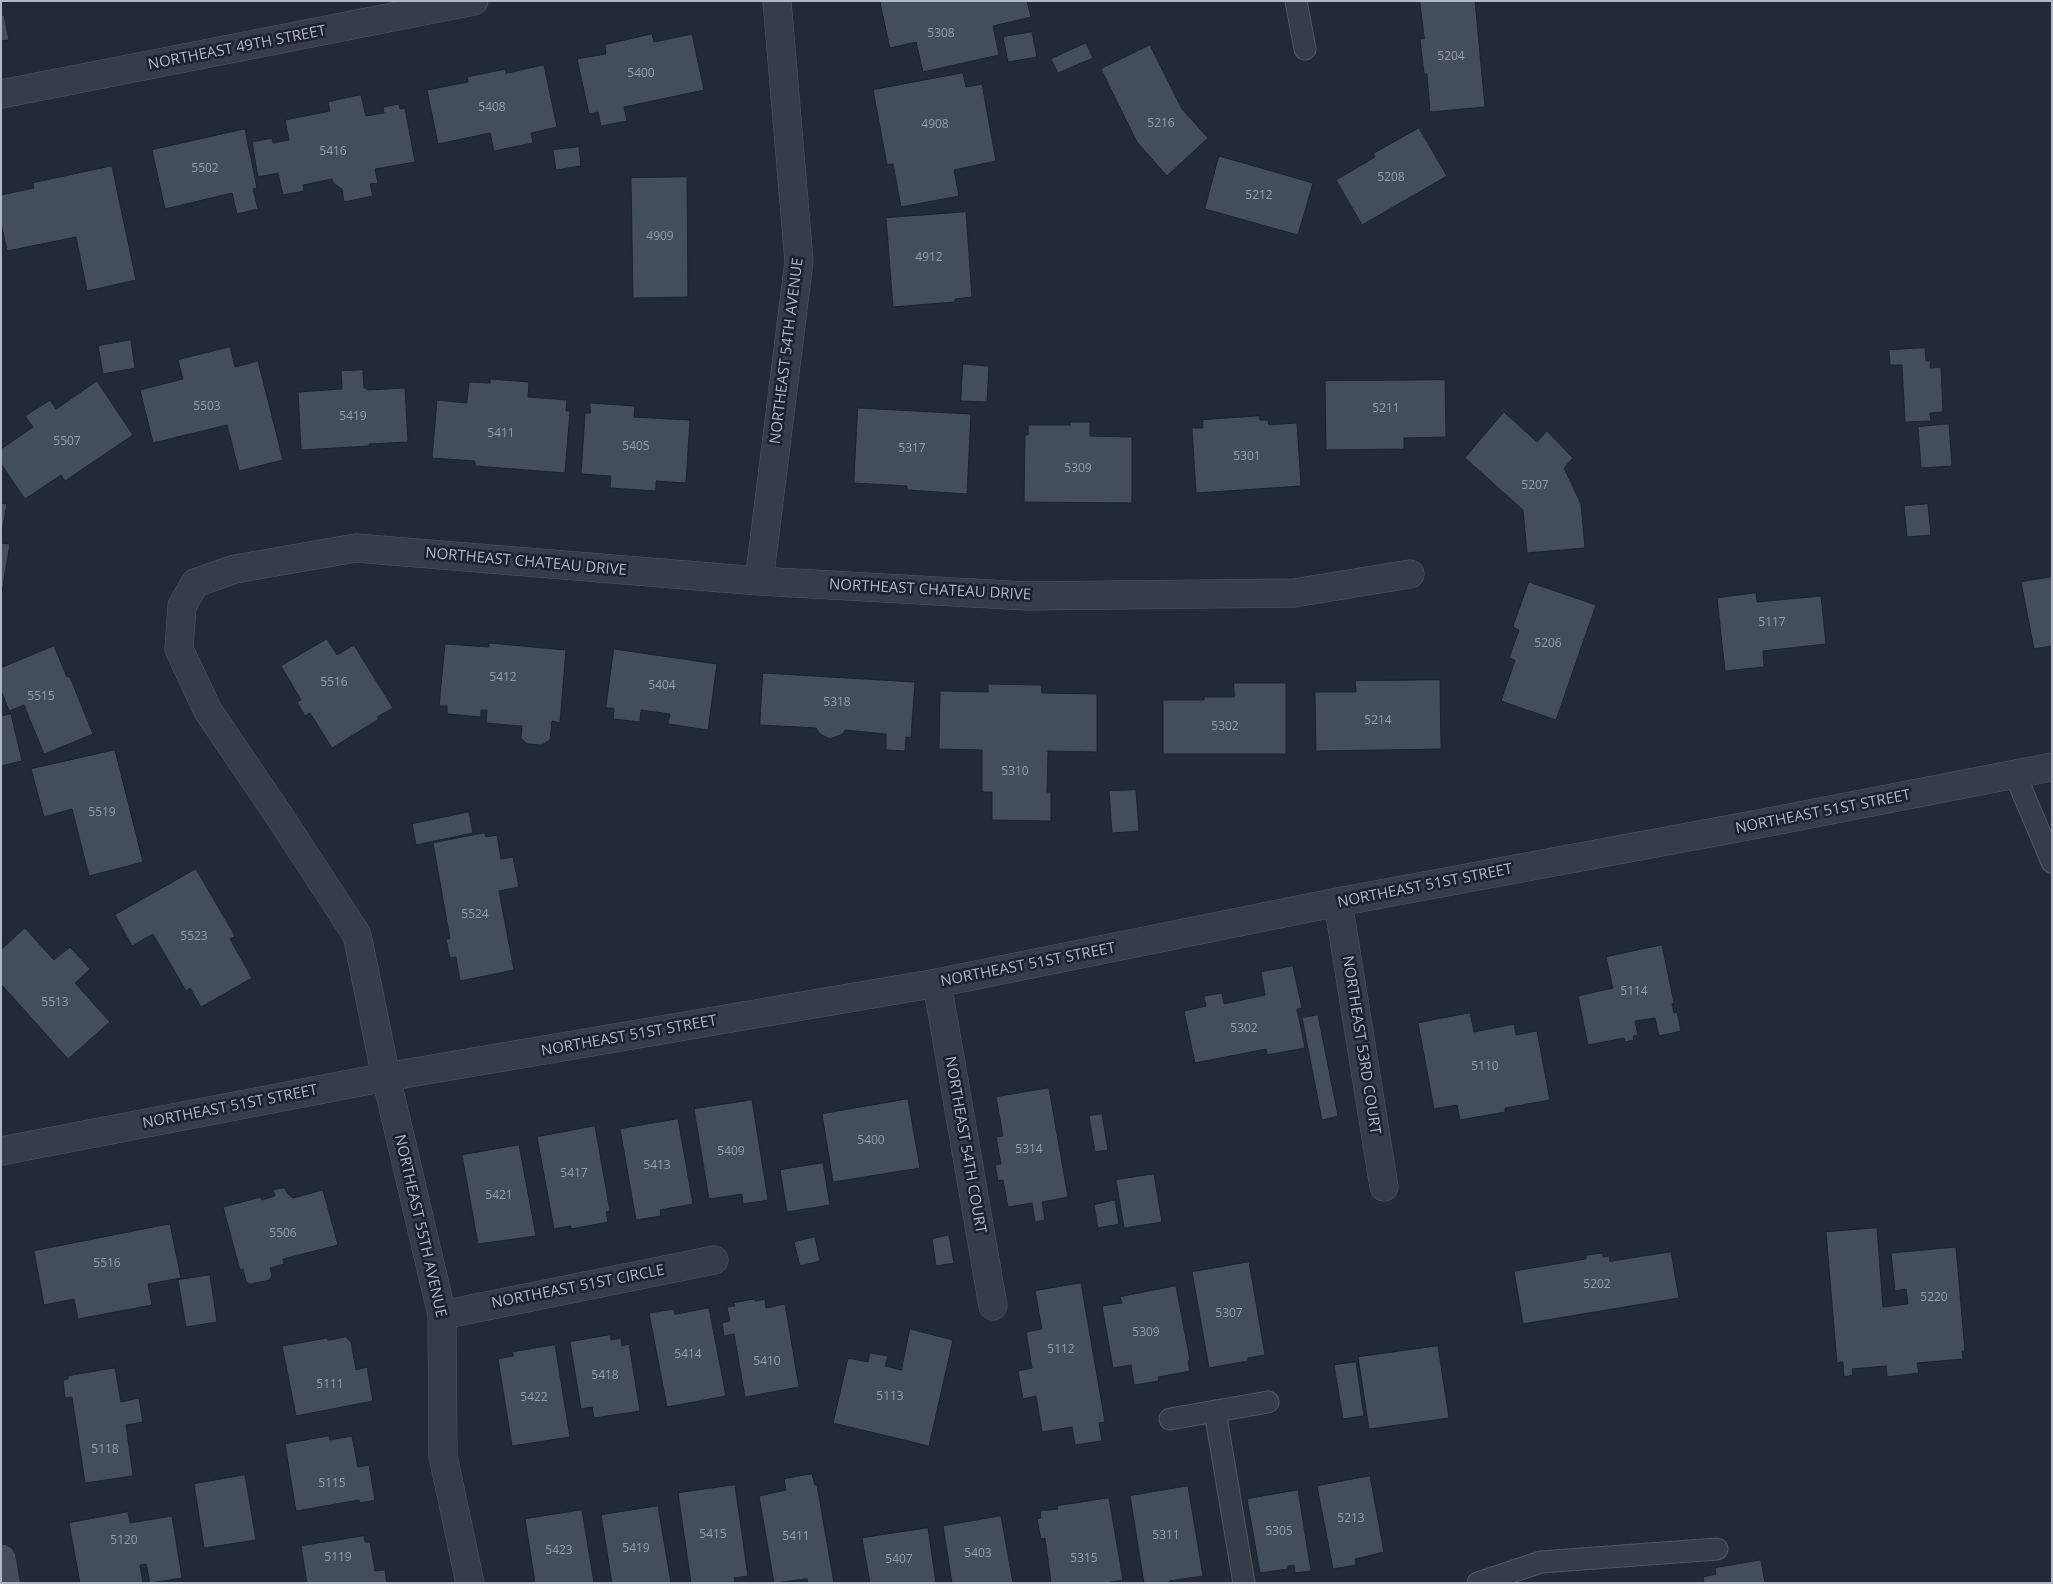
<!DOCTYPE html>
<html>
<head>
<meta charset="utf-8">
<style>
  body { margin:0 }
  #map { position:relative; width:2053px; height:1584px; overflow:hidden; background:#222a38; font-family:"Open Sans",sans-serif }
  canvas { display:block }
  .frame { position:absolute; inset:0; border:2px solid #b1b7c4; pointer-events:none }
</style>
</head>
<body>
<div id="map">
<canvas width="2053" height="1584"></canvas>
<div class="frame"></div>
</div>
<script>
const c = document.querySelector('canvas').getContext('2d');
c.lineJoin = 'round';
function paint(path, color) {
  c.fillStyle = color;
  c.fill(path, 'evenodd');
}
function stroke(path, color, width, dash) {
  c.strokeStyle = color;
  c.lineWidth = width;
  c.lineCap = dash ? 'butt' : 'round';
  c.setLineDash(dash || []);
  c.stroke(path);
}
function label(font, color, halo, rows, align = 'center') {
  c.font = font + ' "Open Sans",sans-serif';
  c.lineWidth = 5;
  c.setLineDash([]);
  c.textBaseline = 'middle';
  c.strokeStyle = halo;
  c.fillStyle = color;
  for (const [text, x, y, turn = 0] of rows) {
    c.save();
    c.translate(x, y);
    c.rotate((+turn || 0) * Math.PI / 180);
    c.textAlign = isNaN(turn) ? turn : align;
    if (halo) c.strokeText(text, 0, 0);
    c.fillText(text, 0, 0);
    c.restore();
  }
}
const building = new Path2D(`
  M880,1H1027L1031,17L993,26L999,55L923,72L916,42L890,48Z
  M1420,1H1475L1485,107L1430,112L1427,74H1424L1420,39H1424Z
  M1,15H4L9,40L1,41Z
  M1032,32L1037,57L1008,62L1003,37Z
  M652,34L654,42L692,34L704,90L624,107L627,121L601,126L598,112L589,114L577,59L606,54L605,45Z
  M1086,43L1093,58L1058,73L1051,59Z
  M1150,45L1182,109L1208,138L1167,176L1137,142L1101,69Z
  M544,65L557,127L531,133L533,143L494,151L490,133L438,144L427,90L468,82L467,77L506,69V73Z
  M963,73L966,87L982,84L996,161L954,170L959,196L901,207L893,164L887,165L873,90Z
  M361,95L366,116L384,113L383,107L399,104L400,109L405,108L415,162L375,169L378,183L370,184L373,196L344,202L342,189L333,183L332,179L303,185L304,191L283,195L278,173L258,177L252,142L272,138L273,143L289,140L285,120L330,111L328,102Z
  M1419,128L1447,176L1362,225L1336,180L1375,157L1373,154Z
  M245,129L257,188L253,189L258,209L237,214L232,193L165,209L152,150Z
  M579,147L581,166L556,170L553,150Z
  M1219,156L1313,183L1298,235L1205,209Z
  M112,166L136,280L87,291L76,237L7,251L1,223V195L34,188L33,183Z
  M687,177L688,297L633,298L631,178Z
  M966,212L972,297L955,299V302L893,307L886,218Z
  M131,340L135,368L103,374L98,346Z
  M230,347L235,367L258,361L283,460L239,471L227,425L153,443L140,390L183,379L178,360Z
  M1925,348L1926,361H1931L1930,368L1941,367L1943,412L1930,413L1931,421L1905,422L1902,365H1890L1889,350Z
  M963,364L989,366L987,402L961,401Z
  M363,370L364,388H367V390L405,388L408,442L369,444V446L301,450L298,392L342,389L341,371Z
  M490,379L529,382L528,397L567,400L566,411H570L565,473L475,466V461L432,458L437,400L467,403L469,382L490,383Z
  M1445,380L1446,437L1404,438V449L1326,450L1325,381Z
  M97,381L133,435L65,481L61,475L25,499L1,464V449L33,427L25,416L50,400L56,409Z
  M590,403L635,406L634,417L690,420L686,483L656,481V491L610,488L611,476L581,474L585,413H590Z
  M858,408L971,414L967,494L907,490V486L854,483Z
  M1504,412L1537,442L1547,431L1573,458L1564,468L1581,504L1585,548L1527,553L1523,510L1465,458Z
  M1259,416L1260,420H1268L1269,425L1297,423L1301,486L1196,493L1192,428H1203V420Z
  M1070,422H1090V436L1132,437V503L1024,502L1025,435H1028V425H1070Z
  M1949,424L1952,466L1921,468L1918,427Z
  M1,503L7,504L1,537Z
  M1928,504L1931,535L1907,537L1904,506Z
  M1,543L10,544L1,598Z
  M2052,577V646L2034,649L2021,582Z
  M1529,582L1596,605L1556,720L1501,701L1515,660L1509,658L1519,630L1513,627Z
  M1756,593L1757,602L1821,596L1826,644L1763,651L1764,667L1725,671L1717,598Z
  M327,639L337,655L354,645L393,708L377,717L379,719L332,748L310,713L305,716L297,702L301,700L281,666Z
  M489,643L566,650L560,723L552,721L550,740L542,745L527,744L521,738L522,726L486,723L487,710H481V717L447,714V706H439L445,644L489,647Z
  M54,646L67,677H70L93,734L44,754L24,705L9,711L1,690V668Z
  M614,649L717,664L708,730L668,724L670,714L641,710L640,722L613,719L614,708H606Z
  M763,673L915,682L911,738L906,737L905,751L886,750V734L845,730L843,734L830,739L820,734L816,728L760,725Z
  M1440,680L1441,749L1316,751L1315,692H1356L1355,681Z
  M1234,683H1286V754H1163V700H1204V697H1234Z
  M988,684L1041,685L1042,693L1097,694V752L1048,751L1047,792H1051V821L992,820V792H982V750L939,749L940,691L988,692Z
  M11,714L22,761L1,766V716Z
  M115,750L143,862L89,876L72,809L44,817L31,769Z
  M1136,790L1139,831L1112,833L1109,791Z
  M469,812L473,833L416,845L412,824Z
  M485,833L486,837L497,835L501,859L513,857L519,887L499,891L514,970L460,981L456,957L450,958L446,939H450L433,843Z
  M196,869L235,936L230,939L252,978L201,1007L190,988L186,991L153,934L132,946L115,915Z
  M25,928L54,960L70,947L90,969L75,983L110,1022L68,1059L1,984V950Z
  M1662,945L1674,1003L1672,1004L1674,1013L1677,1012L1681,1031L1659,1036L1655,1018L1635,1021L1638,1035L1633,1036L1634,1040L1625,1042L1624,1038L1588,1045L1578,996L1613,988L1606,957Z
  M1293,966L1302,1008L1297,1009L1305,1048L1267,1055L1266,1049L1195,1063L1184,1011L1206,1006L1204,996L1222,993L1224,1004L1265,995L1261,972Z
  M1470,1013L1474,1032L1514,1024L1516,1035L1537,1031L1550,1100L1505,1108V1112L1460,1120L1457,1105L1434,1109L1418,1023Z
  M1318,1015L1338,1116L1322,1120L1302,1018Z
  M1049,1088L1068,1197L1042,1202L1045,1220L1035,1222L1032,1203L1008,1207L1003,1180L998,1181L995,1165L1001,1164L996,1137L1003,1136L996,1097Z
  M908,1099L920,1168L833,1182L822,1114Z
  M752,1100L768,1200L743,1204L742,1194L709,1199L694,1109Z
  M1102,1114L1108,1150L1095,1152L1089,1116Z
  M678,1119L693,1204L660,1210L661,1216L636,1220L620,1129Z
  M595,1126L610,1211L606,1212L608,1222L571,1229V1226L554,1229L537,1137Z
  M519,1145L536,1236L478,1244L462,1155Z
  M823,1163L830,1205L787,1212L780,1170Z
  M1154,1174L1162,1222L1124,1228L1116,1180Z
  M285,1188L287,1193L293,1198L323,1190L338,1245L283,1259L284,1264L270,1268L272,1275L270,1280L250,1284L246,1282L243,1269L240,1270L223,1207L261,1197L262,1200L275,1196L273,1190Z
  M1115,1200L1119,1224L1098,1228L1094,1205Z
  M170,1224L181,1278L148,1284L152,1305L78,1319L74,1299L44,1305L34,1251Z
  M1877,1228L1883,1307L1908,1304L1906,1289L1895,1291L1891,1253L1956,1247L1965,1351H1962L1963,1359L1917,1363L1919,1373L1887,1377L1886,1366L1852,1369L1853,1375L1844,1377L1843,1362L1837,1363L1826,1232Z
  M949,1235L954,1263L936,1266L932,1239Z
  M815,1237L820,1261L800,1266L794,1242Z
  M1671,1252L1679,1298L1523,1324L1514,1271L1586,1259V1255L1603,1253V1257L1609,1256L1610,1261Z
  M1249,1262L1265,1355L1248,1358V1361L1209,1368L1192,1272Z
  M210,1275L217,1322L186,1327L178,1280Z
  M1081,1283L1105,1422L1099,1423L1102,1441L1075,1445L1072,1427L1042,1432L1036,1396L1023,1399L1018,1371L1032,1368L1026,1332L1042,1329L1035,1291Z
  M1176,1286L1190,1360L1188,1361L1190,1371L1158,1377L1159,1381L1134,1385L1131,1365L1113,1368L1102,1306L1122,1303L1120,1297Z
  M755,1299V1301L765,1299L766,1308L785,1304L799,1387L745,1397L734,1334L724,1336L722,1323L730,1321L727,1307L735,1306L734,1303Z
  M709,1308L726,1396L667,1407L649,1313L674,1309L675,1314Z
  M910,1329L953,1340L929,1446L833,1423L848,1358L868,1362L870,1353L888,1356L885,1366L901,1370Z
  M610,1335L611,1340L621,1338L622,1346L629,1344L640,1411L594,1418L592,1407L581,1409L570,1342Z
  M346,1337L351,1342L356,1370L367,1367L373,1401L296,1416L282,1346L327,1338L328,1340Z
  M555,1345L570,1437L512,1446L498,1359L513,1356V1352Z
  M1438,1346L1449,1418L1369,1429L1358,1357Z
  M1356,1362L1364,1416L1343,1419L1334,1365Z
  M115,1368L121,1402L139,1398L143,1422L126,1425L133,1476L85,1483L72,1397L65,1398L63,1380L68,1379V1376Z
  M329,1436L330,1440L352,1436L358,1467L369,1465L375,1500L360,1503L359,1500L296,1511L285,1444Z
  M812,1474L815,1485H817L834,1583H808L807,1579L774,1583L759,1496L786,1490L784,1479Z
  M245,1475L256,1540L204,1548L194,1484Z
  M1370,1476L1384,1552L1355,1559L1356,1565L1333,1569L1317,1486Z
  M735,1485L748,1576L734,1578L735,1582L728,1583H691L678,1493Z
  M1188,1486L1203,1576L1169,1581V1583H1144L1130,1496Z
  M1298,1490L1311,1571L1295,1573L1294,1565L1288,1566V1569L1260,1573L1247,1499Z
  M1109,1498L1123,1580L1106,1583H1051L1045,1538L1041,1539L1037,1519L1041,1518L1040,1511L1058,1509L1057,1506Z
  M658,1506L671,1583H612L601,1515Z
  M582,1510L594,1583H535L525,1519Z
  M128,1512L130,1523L172,1516L182,1578L150,1583L146,1564L140,1565L143,1583H80L69,1523Z
  M1001,1516L1013,1583H952L943,1526Z
  M928,1528L936,1583H870L862,1538Z
  M364,1536L365,1542H370L375,1571L385,1570L387,1583H307L301,1546Z
  M1761,1560L1765,1583H1704L1703,1577L1716,1574L1715,1568Z`);
const lane = new Path2D(`
  M1296,1L1305,49
  M2015,774L2052,862
  M1215,1411L1244,1583
  M1170,1419L1268,1402
  M1478,1583L1541,1562L1717,1549`);
const street = new Path2D(`
  M1,94L474,1
  M759,581L799,261L777,1
  M1338,902L1384,1187
  M937,983L993,1306
  M1,1151L386,1077L937,983L1338,902L1769,822L2052,767
  M442,1315L714,1260
  M470,1583L443,1456L442,1315L386,1077L357,935L278,814L208,711L179,649L182,606L195,583L235,569L356,548L759,581L1026,596L1294,593L1410,574`);
const secondary = new Path2D(`
  M1,1559L5,1583`);
const numberNames = [
  ["5308",941,34],
  ["5204",1451,57],
  ["5400",641,74],
  ["5408",492,108],
  ["5216",1161,124],
  ["4908",935,125],
  ["5416",333,152],
  ["5502",205,169],
  ["5208",1391,178],
  ["5212",1259,196],
  ["4909",660,237],
  ["4912",929,258],
  ["5503",207,407],
  ["5211",1386,409],
  ["5419",353,417],
  ["5411",501,434],
  ["5507",67,442],
  ["5405",636,447],
  ["5317",912,449],
  ["5301",1247,457],
  ["5309",1078,469],
  ["5207",1535,486],
  ["5117",1772,623],
  ["5206",1548,644],
  ["5412",503,678],
  ["5516",334,683],
  ["5404",662,686],
  ["5515",41,697],
  ["5318",837,703],
  ["5214",1378,721],
  ["5302",1225,727],
  ["5310",1015,772],
  ["5519",102,813],
  ["5524",475,915],
  ["5523",194,937],
  ["5114",1634,992],
  ["5513",55,1003],
  ["5302",1244,1029],
  ["5110",1485,1067],
  ["5400",871,1141],
  ["5314",1029,1150],
  ["5409",731,1152],
  ["5413",657,1166],
  ["5417",574,1174],
  ["5421",499,1196],
  ["5506",283,1234],
  ["5516",107,1264],
  ["5202",1597,1285],
  ["5220",1934,1298],
  ["5307",1229,1314],
  ["5309",1146,1333],
  ["5112",1061,1350],
  ["5414",688,1355],
  ["5410",767,1362],
  ["5418",605,1376],
  ["5111",330,1385],
  ["5113",890,1397],
  ["5422",534,1398],
  ["5118",105,1450],
  ["5115",332,1484],
  ["5213",1351,1519],
  ["5305",1279,1532],
  ["5415",713,1535],
  ["5311",1166,1536],
  ["5411",796,1537],
  ["5120",124,1541],
  ["5419",636,1549],
  ["5423",559,1551],
  ["5403",978,1554],
  ["5119",338,1558],
  ["5315",1084,1559],
  ["5407",899,1560]
];
const streetNames = [
  ["NORTHEAST 49TH STREET",237,48,-11],
  ["NORTHEAST 54TH AVENUE",787,351,-83],
  ["NORTHEAST CHATEAU DRIVE",526,562,5],
  ["NORTHEAST CHATEAU DRIVE",930,590,3],
  ["NORTHEAST 51ST STREET",1823,812,-11],
  ["NORTHEAST 51ST STREET",1425,886,-11],
  ["NORTHEAST 51ST STREET",1028,965,-11],
  ["NORTHEAST 51ST STREET",629,1036,-10],
  ["NORTHEAST 53RD COURT",1361,1045,81],
  ["NORTHEAST 51ST STREET",230,1107,-11],
  ["NORTHEAST 54TH COURT",965,1145,80],
  ["NORTHEAST 55TH AVENUE",420,1226,77],
  ["NORTHEAST 51ST CIRCLE",578,1287,-11]
];
paint(building, '#444d5c');
stroke(building, '#1d232f', 1);
stroke(lane, '#515763', 23);
stroke(street, '#515763', 29);
stroke(secondary, '#515763', 29);
stroke(lane, '#363c48', 21);
stroke(street, '#363c48', 28);
stroke(secondary, '#444b5b', 28);
label('12px', '#969caa', null, numberNames);
label('15px', '#b1b7c4', '#1b212d', streetNames);
</script>
</body>
</html>
